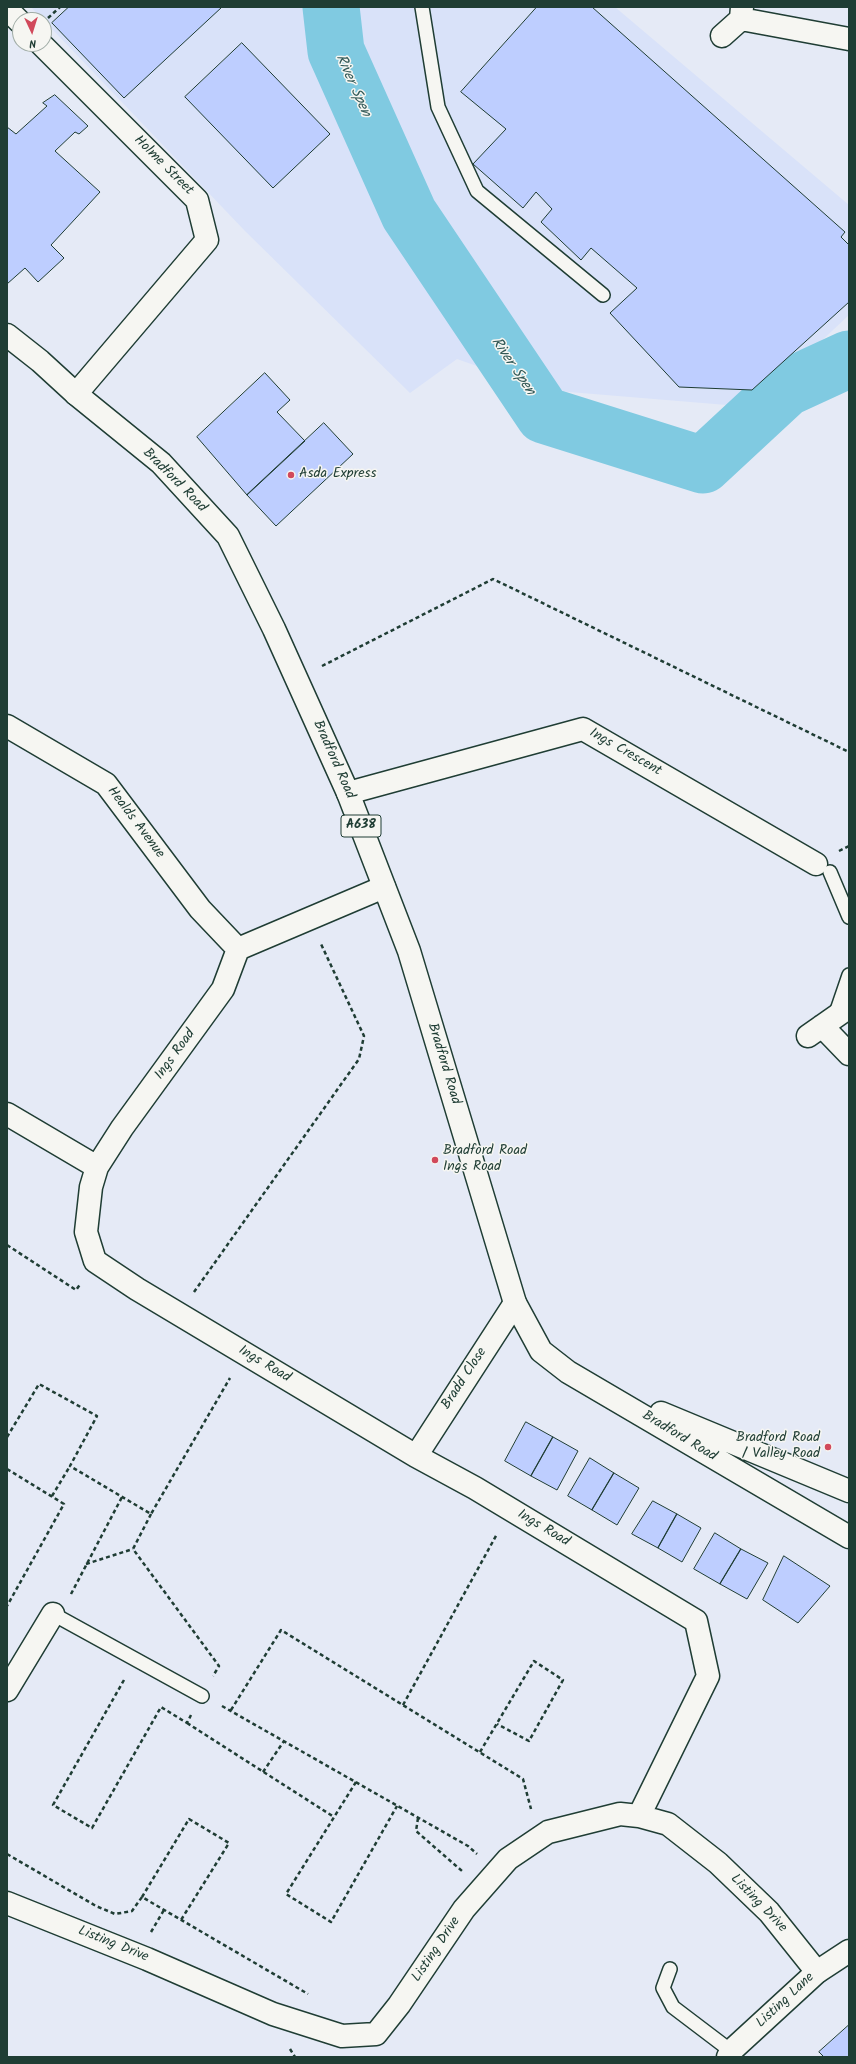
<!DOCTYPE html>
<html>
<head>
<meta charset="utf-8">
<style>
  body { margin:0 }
  #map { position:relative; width:856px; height:2064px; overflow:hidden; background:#e5eaf6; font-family:Kalam,sans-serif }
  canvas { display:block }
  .frame { position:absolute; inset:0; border:8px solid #1f3d34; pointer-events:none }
  .north { position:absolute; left:12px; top:12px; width:40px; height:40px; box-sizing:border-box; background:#f6f6f2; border:1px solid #a0aca6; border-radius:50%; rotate:176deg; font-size:11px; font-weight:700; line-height:16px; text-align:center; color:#1f3d34 }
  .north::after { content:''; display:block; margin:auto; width:14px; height:18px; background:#d1495b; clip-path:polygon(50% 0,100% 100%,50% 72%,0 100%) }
</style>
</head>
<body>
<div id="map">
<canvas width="856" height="2064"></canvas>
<div class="frame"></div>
<div class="north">N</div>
</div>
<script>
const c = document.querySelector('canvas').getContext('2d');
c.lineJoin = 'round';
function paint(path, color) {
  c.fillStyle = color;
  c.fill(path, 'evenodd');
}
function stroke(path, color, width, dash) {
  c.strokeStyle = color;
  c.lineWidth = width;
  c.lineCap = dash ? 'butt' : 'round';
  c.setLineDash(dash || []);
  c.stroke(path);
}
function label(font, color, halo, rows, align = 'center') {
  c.font = font + ' Kalam,sans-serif';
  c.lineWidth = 3;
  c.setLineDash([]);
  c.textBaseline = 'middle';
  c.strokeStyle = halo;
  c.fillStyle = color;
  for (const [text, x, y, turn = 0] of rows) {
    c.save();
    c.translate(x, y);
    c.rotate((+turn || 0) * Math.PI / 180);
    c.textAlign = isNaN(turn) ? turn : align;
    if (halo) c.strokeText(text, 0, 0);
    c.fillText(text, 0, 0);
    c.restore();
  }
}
const built = new Path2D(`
  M31,7H615L849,205V315L751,407L545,390L457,359L410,393L245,231Z`);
const river = new Path2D(`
  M331,7L336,51L409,214L544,415L703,465L786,388L849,359`);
const building = new Path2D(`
  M69,7H222L124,98L52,23Z
  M537,7H592L845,232L841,237L849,245V302L752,390L679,387L610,313L637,288L591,248L581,260L541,222L552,209L536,192L523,208L473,164L506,129L461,92Z
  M242,43L330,134L273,188L185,97Z
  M55,95L88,126L79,134L75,132L55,151L100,192L51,245L64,258L38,282L25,268L7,284V127L16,134L47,106L43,103Z
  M265,373L290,400L277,412L305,441L247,495L197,437Z
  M324,423L353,454L276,526L247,495Z
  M526,1422L553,1437L531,1476L505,1461Z
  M553,1437L578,1451L557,1490L531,1476Z
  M590,1458L614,1473L592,1510L568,1496Z
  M614,1473L639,1488L617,1525L592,1510Z
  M653,1501L677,1514L658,1548L632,1534Z
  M677,1514L701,1528L682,1562L658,1548Z
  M715,1533L741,1549L720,1584L694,1569Z
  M741,1549L768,1563L747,1599L720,1584Z
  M784,1556L830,1586L798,1623L763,1600Z
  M849,2025V2057H824L819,2052Z`);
const path = new Path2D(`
  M48,18L60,7
  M322,666L493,579L849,752
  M839,851L849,846
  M7,1245L76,1290L81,1283
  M194,1292L359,1059L364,1036L321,944
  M7,1437L39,1384L97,1416L70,1466L151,1514L230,1378
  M7,1469L64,1504L7,1606
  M52,1496L70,1466
  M151,1514L133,1549L219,1666L213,1676
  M86,1564L133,1549
  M71,1594L122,1497
  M124,1680L53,1805L92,1828L161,1707L187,1723L191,1715
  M403,1705L497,1534
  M222,1706L468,1846L477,1854
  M231,1710L281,1630L523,1779L531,1809
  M187,1723L334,1817
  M480,1752L534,1661L563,1680L529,1741L497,1724
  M263,1772L284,1741
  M356,1782L286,1894L331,1922L397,1806
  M418,1818L416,1831L462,1871
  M7,1854L96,1906L115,1914L132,1911L142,1897L308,1994
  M142,1897L189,1819L229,1843L181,1920
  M151,1932L164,1910
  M290,2049L295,2057`);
const lane = new Path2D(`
  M422,7L438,107L477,191L603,295
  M830,872L849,917
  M835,1016L849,975
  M53,1614L202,1696
  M670,1969L663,1988L673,2007L731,2051`);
const street = new Path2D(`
  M742,7L741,19L849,39
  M7,9L20,22
  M722,36L741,19
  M41,44L197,200L207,240L76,394
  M7,726L106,784L200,909L238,949
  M348,793L583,729L816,864
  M384,887L238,949L223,989L122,1128L97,1167L91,1187L86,1232L95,1261L137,1289L416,1456L475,1488L696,1621L708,1676L639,1816
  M822,1026L849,1054
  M808,1036L848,1008
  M7,1114L97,1167
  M416,1456L515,1303
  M7,1690L53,1614
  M7,1903L147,1959L273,2014L342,2036L376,2034L399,2005L464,1909L508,1859L548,1832L620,1814L639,1816L668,1824L718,1863L769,1912L817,1972`);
const secondary = new Path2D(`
  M728,2057L731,2051L817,1972L849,1951`);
const primary = new Path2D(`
  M7,335L40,361L76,394L161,463L228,536L274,629L348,793L409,951L515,1303L541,1351L568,1372L849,1537
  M661,1413L849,1491`);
const markers = [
  [291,475,4,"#d1495b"],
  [435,1160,4,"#d1495b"],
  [828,1447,4,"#d1495b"]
];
const shields = [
  [361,826,40]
];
const shieldNames = [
  ["A638",361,826]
];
const streetNames = [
  ["Holme Street",163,166,45],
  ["Bradford Road",174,481,45],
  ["Ings Crescent",625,753,30],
  ["Bradford Road",333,760,66],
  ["Healds Avenue",135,823,53],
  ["Ings Road",176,1055,-54],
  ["Bradford Road",443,1064,73],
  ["Ings Road",264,1365,31],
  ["Bradd Close",465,1379,-57],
  ["Bradford Road",679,1437,31],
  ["Ings Road",543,1529,31],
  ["Listing Drive",758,1904,46],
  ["Listing Drive",113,1945,22],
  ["Listing Drive",437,1950,-56],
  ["Listing Lane",786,2001,-43]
];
const poiNames = [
  ["Asda Express",299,475],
  ["Bradford Road",443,1152],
  ["Ings Road",443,1168],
  ["Bradford Road",820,1439,"right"],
  ["/ Valley Road",820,1455,"right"]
];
const waterNames = [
  ["River Spen",352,86,66],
  ["River Spen",512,367,56]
];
paint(built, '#d9e2f9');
stroke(river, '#80cae1', 57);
paint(building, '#beceff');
stroke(building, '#1f3d34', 1);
stroke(lane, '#1f3d34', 16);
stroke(street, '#1f3d34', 25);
stroke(secondary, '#1f3d34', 25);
stroke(primary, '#1f3d34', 25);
stroke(path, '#1f3d34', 2.5, [4, 3]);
stroke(lane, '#f6f6f2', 13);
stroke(street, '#f6f6f2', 22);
stroke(secondary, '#f6f6f2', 22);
stroke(primary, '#f6f6f2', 22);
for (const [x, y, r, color] of markers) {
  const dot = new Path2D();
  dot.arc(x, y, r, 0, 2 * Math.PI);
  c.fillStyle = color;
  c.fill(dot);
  stroke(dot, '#f6f6f2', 1.5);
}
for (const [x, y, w] of shields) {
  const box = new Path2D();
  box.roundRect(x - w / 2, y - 11, w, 22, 3);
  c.fillStyle = '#f6f6f2';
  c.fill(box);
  stroke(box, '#1f3d34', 1);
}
label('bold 13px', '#1f3d34', null, shieldNames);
label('14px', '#1f3d34', '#f6f6f2', streetNames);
label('14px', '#1f3d34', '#f6f6f2', poiNames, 'left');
label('italic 15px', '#325957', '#f6f6f2', waterNames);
</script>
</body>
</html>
